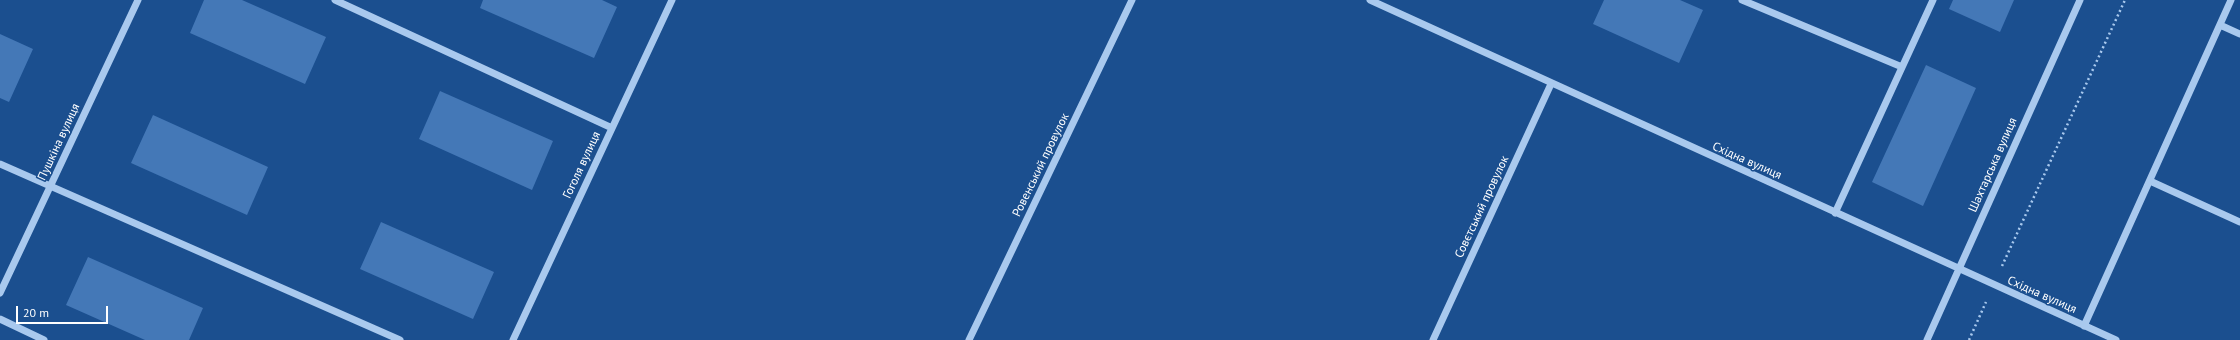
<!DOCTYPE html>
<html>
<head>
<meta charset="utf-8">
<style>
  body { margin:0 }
  #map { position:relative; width:2240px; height:340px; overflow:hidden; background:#1b4f8f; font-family:"PT Sans",sans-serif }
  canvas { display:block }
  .scale { position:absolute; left:16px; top:306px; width:92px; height:18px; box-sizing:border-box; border:2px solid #fff; border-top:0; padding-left:5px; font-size:12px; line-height:14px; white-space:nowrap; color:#fff; -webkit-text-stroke:3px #1b4f8f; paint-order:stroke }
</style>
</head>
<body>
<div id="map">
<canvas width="2240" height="340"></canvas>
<div class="scale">20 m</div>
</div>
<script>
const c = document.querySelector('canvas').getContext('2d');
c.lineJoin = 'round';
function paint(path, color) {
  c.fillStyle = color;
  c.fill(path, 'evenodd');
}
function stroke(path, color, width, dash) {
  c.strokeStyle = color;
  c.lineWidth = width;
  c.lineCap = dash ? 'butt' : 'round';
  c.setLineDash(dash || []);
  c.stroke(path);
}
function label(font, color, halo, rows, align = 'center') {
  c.font = font + ' "PT Sans",sans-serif';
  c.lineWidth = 3;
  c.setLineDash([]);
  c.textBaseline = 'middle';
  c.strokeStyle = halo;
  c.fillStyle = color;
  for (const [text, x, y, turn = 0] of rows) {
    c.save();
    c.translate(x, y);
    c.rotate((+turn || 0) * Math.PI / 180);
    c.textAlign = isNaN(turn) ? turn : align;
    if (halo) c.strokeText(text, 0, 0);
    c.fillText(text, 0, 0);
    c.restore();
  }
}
const building = new Path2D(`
  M204,0H242L326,37L305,84L190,33Z
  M483,0H602L617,7L594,58L480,8Z
  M1604,0H1680L1703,10L1679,63L1593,24Z
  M1953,0H2014L2000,32L1949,9Z
  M0,34L33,49L9,102L0,98Z
  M1926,65L1976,88L1923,206L1872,182Z
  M440,91L553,141L532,190L419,139Z
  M153,115L268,167L247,215L131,163Z
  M381,222L494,272L473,319L360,269Z
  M88,257L203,308L189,340H145L66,305Z`);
const path = new Path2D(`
  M2002,266L2125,0
  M1969,340L1986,302`);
const minor = new Path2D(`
  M335,0L612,128
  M1370,0L2116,340
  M1742,0L1902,67
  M2220,25L2240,34
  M0,164L400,340
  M2150,181L2240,222
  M1835,213L1933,0
  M0,293L138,0
  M0,319L44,340
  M2084,326L2231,0
  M513,340L672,0
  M969,340L1132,0
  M1433,340L1551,84
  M1927,340L2080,0`);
const streetNames = [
  ["Пушкіна вулиця",59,142,-65],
  ["Східна вулиця",1747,161,24],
  ["Гоголя вулиця",582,165,-65],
  ["Ровенський провулок",1041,165,-64],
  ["Шахтарська вулиця",1993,165,-66],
  ["Совєтський провулок",1482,207,-65],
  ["Східна вулиця",2042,295,24]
];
paint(building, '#4478b7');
stroke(path, '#a9c9ee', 2.5, [2, 3]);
stroke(minor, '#a9c9ee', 7);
label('12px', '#fff', '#1b4f8f', streetNames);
</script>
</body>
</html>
